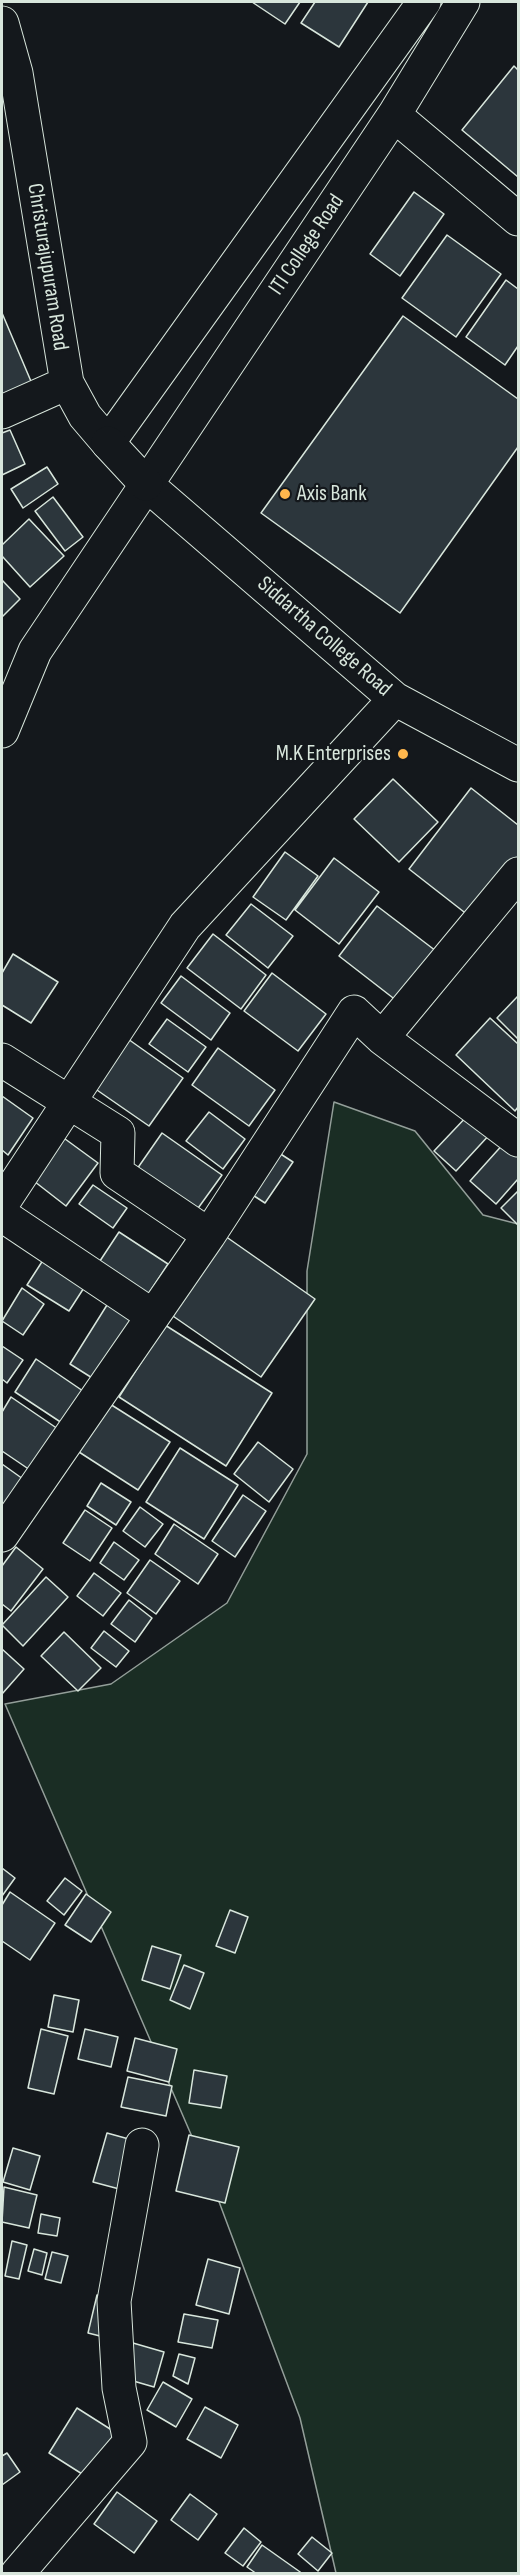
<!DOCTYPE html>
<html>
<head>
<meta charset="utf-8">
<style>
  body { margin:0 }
  #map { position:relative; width:520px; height:2575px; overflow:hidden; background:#14181c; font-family:"Sofia Sans Condensed",sans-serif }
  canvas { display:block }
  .frame { position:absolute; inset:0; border:3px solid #d8e6dc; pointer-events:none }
</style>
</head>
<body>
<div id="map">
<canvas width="520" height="2575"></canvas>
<div class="frame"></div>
</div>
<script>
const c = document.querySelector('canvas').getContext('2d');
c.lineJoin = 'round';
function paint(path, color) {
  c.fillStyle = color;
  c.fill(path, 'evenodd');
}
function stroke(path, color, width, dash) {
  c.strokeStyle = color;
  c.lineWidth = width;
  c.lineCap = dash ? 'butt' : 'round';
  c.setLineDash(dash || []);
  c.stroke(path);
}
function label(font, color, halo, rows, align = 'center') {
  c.font = font + ' "Sofia Sans Condensed",sans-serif';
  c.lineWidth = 4.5;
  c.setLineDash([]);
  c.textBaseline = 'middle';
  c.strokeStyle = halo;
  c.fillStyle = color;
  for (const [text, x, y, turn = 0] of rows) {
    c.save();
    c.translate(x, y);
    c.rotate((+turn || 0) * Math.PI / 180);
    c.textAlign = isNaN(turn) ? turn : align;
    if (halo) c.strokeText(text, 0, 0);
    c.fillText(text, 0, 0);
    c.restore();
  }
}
const green = new Path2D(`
  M334,1102L415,1131L483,1215L518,1224V2573H336L300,2418L212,2183L5,1704L111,1684L227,1603L307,1454V1271Z`);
const building = new Path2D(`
  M252,2H300L285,24Z
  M315,2H368L339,47L301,23Z
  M514,66L518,70V177L462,130Z
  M414,192L444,214L400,276L370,254Z
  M447,235L501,274L456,337L402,298Z
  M506,280L518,289V346L505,365L466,337Z
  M2,313L33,386L2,400Z
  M403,316L518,399V447L400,613L261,513Z
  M10,430L25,464L2,475V433Z
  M47,467L58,484L23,508L11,489Z
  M53,497L83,537L65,551L35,511Z
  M29,519L64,556L30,587L2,556V545Z
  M2,580L20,599L2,617Z
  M393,779L438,822L399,862L354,819Z
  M471,788L518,825V859L473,919L409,869Z
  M285,852L318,876L286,920L253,897Z
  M334,858L379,892L339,944L295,910Z
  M251,904L293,936L268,968L226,935Z
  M377,906L436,951L397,1001L339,956Z
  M213,934L266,975L241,1009L187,968Z
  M13,954L58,982L31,1023L2,1005V973Z
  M272,973L326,1014L298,1051L244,1011Z
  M181,976L230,1013L211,1040L161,1003Z
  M518,996V1039L497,1018Z
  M490,1018L518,1044V1107L515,1111L456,1055Z
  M167,1019L206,1047L188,1072L149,1044Z
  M128,1039L183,1078L149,1126L94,1088Z
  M218,1048L275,1090L249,1126L192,1085Z
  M2,1096L33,1118L8,1155L2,1150Z
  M209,1112L245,1139L223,1169L186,1141Z
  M470,1113L491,1133L456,1171L434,1151Z
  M162,1133L222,1175L196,1211L137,1169Z
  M61,1136L98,1163L66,1206L30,1178Z
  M505,1142L518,1154V1179L496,1204L470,1181Z
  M276,1151L293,1162L265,1203L248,1192Z
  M93,1185L127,1208L113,1228L79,1204Z
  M518,1191V1225L501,1208Z
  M119,1232L168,1264L144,1301L94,1270Z
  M225,1236L315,1299L261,1377L170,1314Z
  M47,1254L89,1280L69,1311L27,1285Z
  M22,1288L44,1304L23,1335L2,1321Z
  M112,1297L139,1315L97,1381L70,1364Z
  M165,1325L272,1393L226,1466L119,1397Z
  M2,1346L23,1360L7,1383L2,1379Z
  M36,1359L83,1391L62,1423L15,1392Z
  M11,1397L58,1429L30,1470L2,1451V1412Z
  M110,1404L170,1442L138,1490L79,1452Z
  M258,1442L293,1469L269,1502L234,1474Z
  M180,1448L238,1485L204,1539L146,1502Z
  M2,1464L23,1479L2,1509Z
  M101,1483L131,1502L116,1525L87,1506Z
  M243,1495L266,1511L235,1557L212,1541Z
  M140,1507L163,1524L145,1547L123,1531Z
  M85,1510L112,1528L90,1561L63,1543Z
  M174,1524L218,1554L198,1584L155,1554Z
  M114,1542L139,1560L124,1580L100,1563Z
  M16,1547L43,1569L11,1611L2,1604V1566Z
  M150,1560L180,1581L156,1614L127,1593Z
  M94,1573L121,1593L103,1616L77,1596Z
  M46,1577L68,1597L23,1646L2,1625Z
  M129,1600L152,1618L135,1642L111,1624Z
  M104,1631L129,1651L116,1667L91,1648Z
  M64,1632L101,1668L78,1691L41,1656Z
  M2,1649L24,1669L2,1694Z
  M2,1868L15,1878L2,1896Z
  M65,1878L82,1891L64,1915L47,1901Z
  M10,1892L55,1923L30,1960L2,1941V1905Z
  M86,1894L111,1912L91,1942L65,1925Z
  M230,1910L248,1917L235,1953L216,1946Z
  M152,1946L181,1955L170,1989L142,1980Z
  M184,1965L204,1973L190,2009L170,2000Z
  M54,1995L79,2000L73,2032L48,2027Z
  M41,2029L68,2036L54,2094L28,2088Z
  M85,2029L118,2037L111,2067L78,2059Z
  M135,2038L177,2049L169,2082L127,2071Z
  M194,2070L227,2076L221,2108L189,2103Z
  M128,2077L172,2086L166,2116L121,2107Z
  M107,2133L136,2141L123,2190L93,2182Z
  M189,2135L239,2147L225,2203L176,2191Z
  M13,2148L40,2156L30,2190L3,2182Z
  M4,2187L37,2195L29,2228L2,2222Z
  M41,2214L60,2218L57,2236L38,2233Z
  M12,2241L27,2245L19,2279L5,2276Z
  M34,2249L47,2253L42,2275L28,2271Z
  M52,2252L68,2256L61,2283L45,2279Z
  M208,2259L240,2268L229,2314L196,2305Z
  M97,2295L109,2298L100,2336L88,2333Z
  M184,2314L218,2320L212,2348L178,2342Z
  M133,2343L164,2352L154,2387L123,2378Z
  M179,2354L195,2358L188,2384L173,2376Z
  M163,2382L192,2399L176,2427L147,2410Z
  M205,2407L238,2425L221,2458L187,2439Z
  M77,2408L118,2434L90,2479L49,2453Z
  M7,2453L20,2472L2,2485V2456Z
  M117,2492L157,2521L134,2553L94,2524Z
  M190,2494L217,2514L198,2540L171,2520Z
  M244,2528L261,2542L243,2566L225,2553Z
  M312,2537L332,2553L318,2571L298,2554Z
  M262,2545L303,2574H257L247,2567Z`);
const minor = new Path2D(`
  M2,23L16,73L67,383L85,416L108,443L424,2
  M394,115L518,219
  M2,412L67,383
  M146,484L395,699L518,765
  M2,731L35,651L394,115L463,2
  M382,1038L518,874
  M2,1060L118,1133L117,1173L209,1235
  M2,1204L185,926L395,699
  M2,1215L153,1316
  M2,1535L209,1235L354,1012L382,1038L518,1140
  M17,2574L130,2442L119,2388L114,2301L142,2145`);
const major = new Path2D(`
  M108,443L146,484`);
const markers = [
  [285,494,6,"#ffb74d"],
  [403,754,6,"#ffb74d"]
];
const streetNames = [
  ["ITI College Road",307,245,-56],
  ["Christurajupuram Road",47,267,81],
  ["Siddartha College Road",324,637,41]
];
const poiNames = [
  ["Axis Bank",297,494],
  ["M.K Enterprises",391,754,"right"]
];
paint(green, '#1a2d24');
stroke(green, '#939e99', 1.5);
paint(building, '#2c363c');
stroke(building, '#d8e6dc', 1.5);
stroke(minor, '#d8e6dc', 35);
stroke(major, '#d8e6dc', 35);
stroke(minor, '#14181c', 33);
stroke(major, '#14181c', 33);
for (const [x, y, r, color] of markers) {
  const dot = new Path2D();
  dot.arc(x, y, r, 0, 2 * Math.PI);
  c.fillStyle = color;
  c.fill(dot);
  stroke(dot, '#14181c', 2);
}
label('22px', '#d8e6dc', '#14181c', streetNames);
label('22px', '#d8e6dc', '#14181c', poiNames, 'left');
</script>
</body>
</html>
